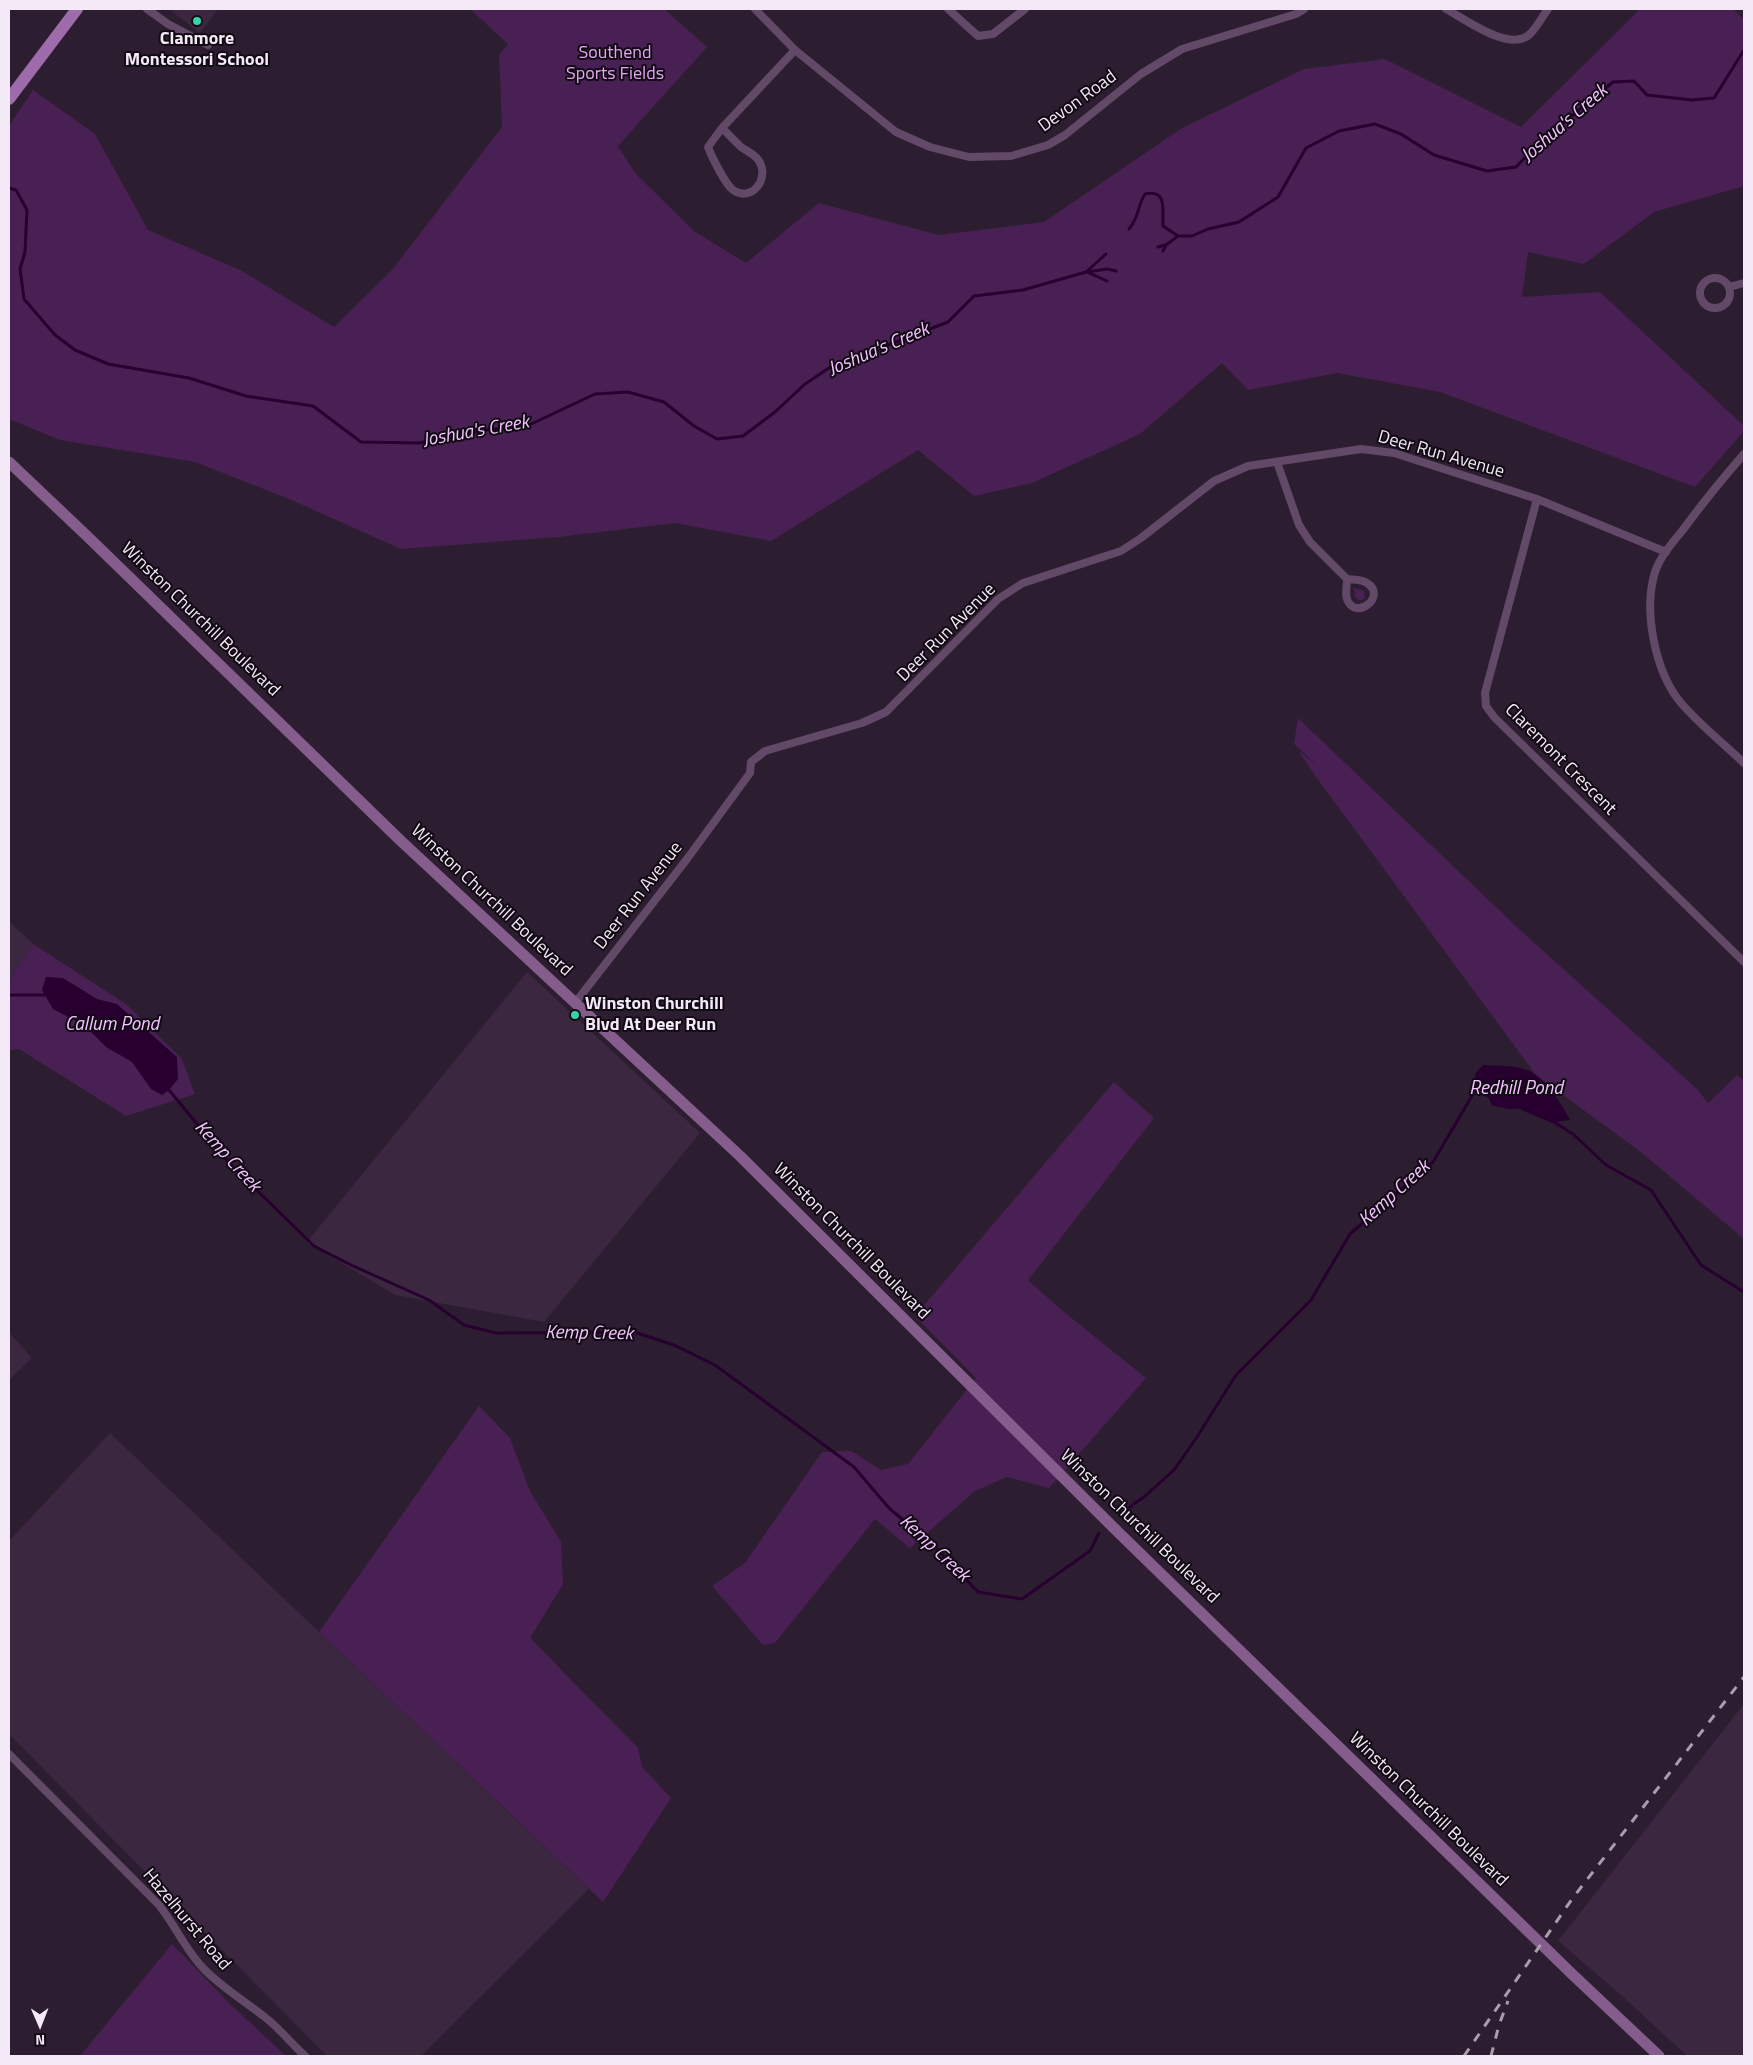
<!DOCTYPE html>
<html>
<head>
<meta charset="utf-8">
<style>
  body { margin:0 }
  #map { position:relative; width:1753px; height:2065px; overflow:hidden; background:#2d1d31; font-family:"Titillium Web",sans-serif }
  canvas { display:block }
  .frame { position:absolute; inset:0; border:10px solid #f4e9f7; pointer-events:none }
  .north { position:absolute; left:15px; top:2000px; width:50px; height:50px; -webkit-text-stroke:4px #110a13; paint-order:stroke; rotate:179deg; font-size:14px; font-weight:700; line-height:20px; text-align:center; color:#f4e9f7 }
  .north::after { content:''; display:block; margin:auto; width:18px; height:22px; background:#f4e9f7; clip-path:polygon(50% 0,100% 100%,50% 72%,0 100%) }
</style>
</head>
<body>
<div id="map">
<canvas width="1753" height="2065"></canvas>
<div class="frame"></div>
<div class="north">N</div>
</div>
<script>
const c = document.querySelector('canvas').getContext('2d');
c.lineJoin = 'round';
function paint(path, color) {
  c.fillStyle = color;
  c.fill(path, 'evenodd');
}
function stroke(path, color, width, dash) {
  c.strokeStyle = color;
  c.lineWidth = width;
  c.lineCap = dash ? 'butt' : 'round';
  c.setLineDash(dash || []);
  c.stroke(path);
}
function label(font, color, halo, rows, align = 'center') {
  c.font = font + ' "Titillium Web",sans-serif';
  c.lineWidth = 4;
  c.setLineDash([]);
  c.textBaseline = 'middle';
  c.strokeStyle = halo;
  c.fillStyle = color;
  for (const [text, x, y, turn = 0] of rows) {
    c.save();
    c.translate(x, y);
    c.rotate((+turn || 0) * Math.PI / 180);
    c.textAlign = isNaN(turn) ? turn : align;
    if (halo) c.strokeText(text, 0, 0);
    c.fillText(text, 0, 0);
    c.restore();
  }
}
const built = new Path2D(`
  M169,9H218L200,33Z
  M9,921L33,944L9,981Z
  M527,972L700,1133L544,1322L395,1295L307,1242Z
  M9,1332L32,1358L9,1380Z
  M110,1433L589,1889L421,2056H327L9,1734V1541Z
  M1744,1704V2056H1687L1621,1995L1558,1941Z`);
const green = new Path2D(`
  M470,9H664L707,47L618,146L617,145L636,174L694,231L746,263L819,203L939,235L1044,222L1182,128L1304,69L1385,59L1521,127L1640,9H1733L1744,20V186L1654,212L1584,264L1528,252L1522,297L1600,292L1744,426V431L1695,487L1440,392L1337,373L1248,390L1222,363L1140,434L1032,483L974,496L918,450L771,541L675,523L559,537L401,549L289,499L195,462L60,440L9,419V126L33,90L95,134L148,230L242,271L334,327L392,270L502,127L499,55L508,44Z
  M1354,588L1364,591L1365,597L1363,600H1358L1355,597Z
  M1298,718L1521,931L1697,1089L1708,1103L1737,1075L1744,1081V1239L1642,1153L1536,1075L1316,777L1298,750L1319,767L1294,744Z
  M33,944L126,1004L182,1059L195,1094L126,1116L19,1049L9,1050V981Z
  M1114,1082L1154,1118L1028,1280L1058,1307L1146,1378L1049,1488L1007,1477L975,1491L910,1548L875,1519L775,1643L763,1645L712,1586L745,1563L822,1452L851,1451L881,1470L908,1464L976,1378L915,1316Z
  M479,1406L510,1438L530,1491L561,1542L563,1584L530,1638L638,1748L642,1767L671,1798L603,1902L319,1632Z
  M172,1944L228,2002L286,2056H80Z`);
const water = new Path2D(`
  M46,977L63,978L97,999L117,1004L177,1057L178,1079L169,1090L162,1095L151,1089L132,1062L106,1047L84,1025L53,1009L42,990Z
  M1483,1065C1497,1066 1514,1065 1527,1070C1544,1076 1562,1104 1570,1120L1554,1122L1526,1109H1510L1493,1104L1490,1097L1476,1089L1475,1074Z`);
const stream = new Path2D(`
  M9,188L16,190L27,210L25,252L20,269L24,299L55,335L75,350L108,364L189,378L246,396L313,406L361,442L419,443L485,430L527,426L595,394L628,392L664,402L694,426L717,439L743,436L775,412L805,384L829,368L853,364L888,345L948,322L974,296L1023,290L1086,272L1106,254
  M1129,229C1140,216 1137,206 1145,194C1168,189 1162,210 1163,226L1178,236H1192L1208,229L1239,222L1278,197L1306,148L1339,131L1375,124L1401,134L1434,155L1487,171L1516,167L1541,141L1613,82L1634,81L1647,95L1692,100L1714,98L1744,50
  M1158,247L1165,245
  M1163,251L1166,245L1178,236
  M1087,272L1107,269L1116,271
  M1087,272L1107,281
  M9,995H45
  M169,1090L230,1164L314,1246L351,1265L429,1300L464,1325L496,1333L634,1332L674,1345L715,1365L854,1467L889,1508L935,1547L978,1592L1022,1599L1090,1551L1099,1533
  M1523,1109L1554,1122L1573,1134L1606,1165L1651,1190L1701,1265L1744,1292
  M1123,1512L1145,1496L1174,1470L1197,1437L1236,1375L1311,1300L1350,1234L1433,1162L1476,1089L1490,1097L1493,1104L1507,1107`);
const street = new Path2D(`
  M147,9L168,24L208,45
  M755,9L795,50L896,132L930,147L969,157L1011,156L1048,145L1065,135L1141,74L1182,49L1296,14L1304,9
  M948,9L978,36L993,34L1025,9
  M1446,9C1465,19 1510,53 1530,34C1537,27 1542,17 1548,9
  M722,128C728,134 735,141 741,147C747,151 756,155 759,161C770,178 752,203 733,190C725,184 712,157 708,147L722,128L795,50
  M1700 293a15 15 0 1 1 30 0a15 15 0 1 1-30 0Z
  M1729,287L1744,283
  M1744,454C1722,479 1702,504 1682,531C1672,543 1660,557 1655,572C1643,611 1655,672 1681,703C1699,724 1723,743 1744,763
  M1277,462L1299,525L1310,542L1347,579
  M1537,499L1485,693L1486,706L1494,717L1744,962
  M1347,579C1353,580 1362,579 1367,583C1388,596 1355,622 1347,599C1345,593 1347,585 1347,579Z
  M575,1003L687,859L750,773L751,762L765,751L862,723L886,712L998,599L1023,583L1121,551L1141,538L1214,481L1248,466L1361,449L1394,453L1537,499L1666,552
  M9,1754L159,1905C175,1925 185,1949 203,1968C222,1988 245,2001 266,2018C280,2029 292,2044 305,2056`);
const secondary = new Path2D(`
  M9,462L87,536L401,841L740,1156L1120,1534L1572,1974L1659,2056`);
const primary = new Path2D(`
  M9,99L77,9`);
const rail = new Path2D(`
  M1464,2056L1572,1899L1744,1677
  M1491,2056L1499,2025L1508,2001`);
const markers = [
  [197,21,5,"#33d4a8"],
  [575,1015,5,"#33d4a8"]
];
const poiNames = [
  ["Clanmore",197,40],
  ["Montessori School",197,61],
  ["Winston Churchill",585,1005,"left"],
  ["Blvd At Deer Run",585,1026,"left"]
];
const parkNames = [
  ["Southend",615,54],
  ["Sports Fields",615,75]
];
const streetNames = [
  ["Devon Road",1078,102,-36],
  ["Deer Run Avenue",1441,455,16],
  ["Winston Churchill Boulevard",200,620,44],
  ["Deer Run Avenue",947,633,-45],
  ["Claremont Crescent",1560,760,45],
  ["Deer Run Avenue",639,896,-52],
  ["Winston Churchill Boulevard",491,901,43],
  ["Winston Churchill Boulevard",851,1242,45],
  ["Winston Churchill Boulevard",1139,1527,44],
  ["Winston Churchill Boulevard",1428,1810,44],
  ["Hazelhurst Road",186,1920,50]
];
const waterNames = [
  ["Joshua's Creek",1565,124,-41],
  ["Joshua's Creek",879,350,-23],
  ["Joshua's Creek",476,432,-10],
  ["Callum Pond",112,1025],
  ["Redhill Pond",1516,1089],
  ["Kemp Creek",227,1157,48],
  ["Kemp Creek",1395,1194,-42],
  ["Kemp Creek",589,1334,1],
  ["Kemp Creek",934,1549,43]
];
paint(built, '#3b2740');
paint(green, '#492053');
paint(water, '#270030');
stroke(stream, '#270030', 3);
stroke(street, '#614967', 8);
stroke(secondary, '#845d8d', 11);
stroke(primary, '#9e6cab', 12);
stroke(rail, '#aa9dad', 3, [9, 9]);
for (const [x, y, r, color] of markers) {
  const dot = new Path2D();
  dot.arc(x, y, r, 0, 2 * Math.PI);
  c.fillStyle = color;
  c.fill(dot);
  stroke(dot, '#110a13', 2);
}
label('bold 18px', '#f4e9f7', '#110a13', poiNames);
label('18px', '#e5a6f4', '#110a13', parkNames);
label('18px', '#f4e9f7', '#110a13', streetNames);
label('italic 19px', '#f3c4ff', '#110a13', waterNames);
</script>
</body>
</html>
